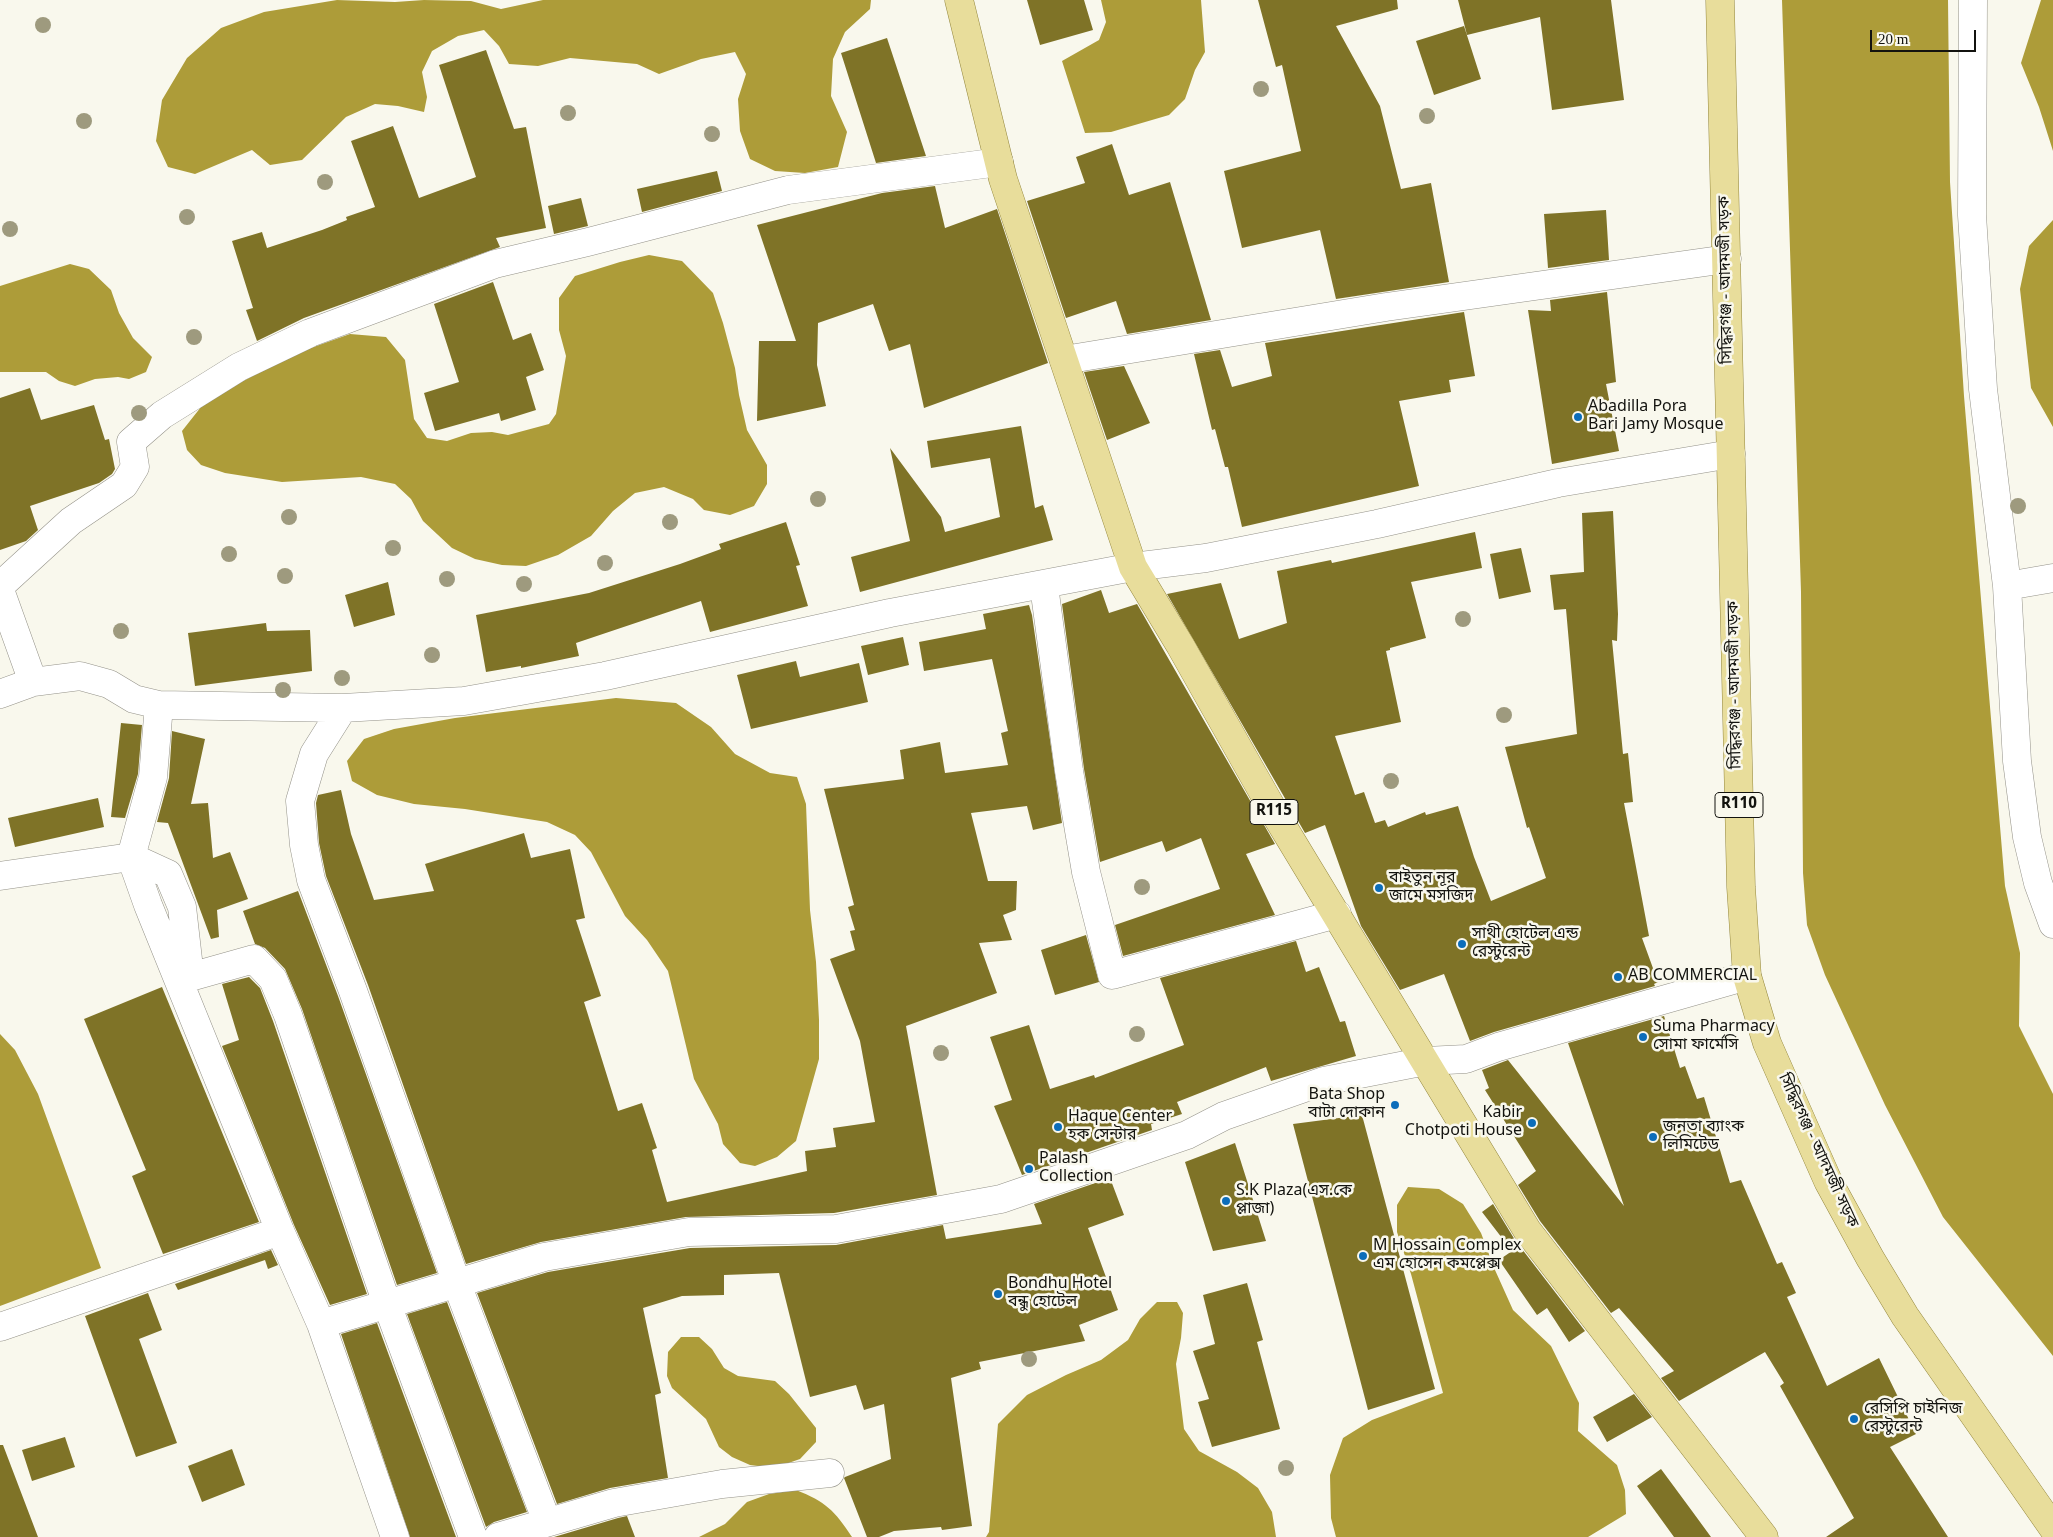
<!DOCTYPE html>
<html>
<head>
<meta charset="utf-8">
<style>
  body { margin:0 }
  #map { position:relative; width:2053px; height:1537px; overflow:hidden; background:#f9f8ed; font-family:Georgia,serif }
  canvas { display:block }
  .scale { position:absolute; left:1870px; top:30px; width:106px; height:22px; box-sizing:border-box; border:2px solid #13130f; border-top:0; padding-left:6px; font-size:15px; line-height:18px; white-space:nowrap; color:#13130f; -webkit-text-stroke:4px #f9f8ed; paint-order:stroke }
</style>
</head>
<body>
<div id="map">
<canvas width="2053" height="1537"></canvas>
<div class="scale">20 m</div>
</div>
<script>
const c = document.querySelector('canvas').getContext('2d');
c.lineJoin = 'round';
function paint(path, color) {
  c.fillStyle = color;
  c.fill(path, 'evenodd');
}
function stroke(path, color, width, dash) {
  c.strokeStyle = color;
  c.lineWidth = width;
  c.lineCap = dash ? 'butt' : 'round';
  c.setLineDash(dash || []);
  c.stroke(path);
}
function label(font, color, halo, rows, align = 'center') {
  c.font = font + ' Georgia,"Noto Sans Bengali",serif';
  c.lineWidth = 5;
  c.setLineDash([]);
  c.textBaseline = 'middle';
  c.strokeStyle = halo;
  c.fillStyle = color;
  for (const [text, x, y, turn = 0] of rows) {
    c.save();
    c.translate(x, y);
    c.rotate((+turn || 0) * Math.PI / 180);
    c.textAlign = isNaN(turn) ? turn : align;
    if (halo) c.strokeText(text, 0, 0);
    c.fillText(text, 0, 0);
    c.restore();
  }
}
const water = new Path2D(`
  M337,0L395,2L424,0L471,1L501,9L543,0H871L870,9L845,32L833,59L831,96L847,132L838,167L805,173L775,171L750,159L740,131L738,99L746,74L735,52L701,59L659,74L637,64L570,58L538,66L509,64L499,46L484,30L458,36L432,51L422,72L427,97L424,112L398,106L375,104L346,117L302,160L270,165L252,150L195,174L168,167L156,141L162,100L187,58L221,28L264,12Z
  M1101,0H1201L1205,52L1195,70L1185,99L1169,115L1111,132L1085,133L1062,61L1099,40L1106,22Z
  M1782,0H1948L1950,182L1964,396L2005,886L2020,953L2019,1026L2053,1094V1356L1943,1217L1885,1105L1825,975L1807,925L1803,873L1801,592Z
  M2041,0H2053V151L2039,107L2021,63Z
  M2053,220V427L2031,388L2020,289L2029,246Z
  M649,255L682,261L713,293L723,323L735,368L739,395L747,430L767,465V484L754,506L730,515L704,510L693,499L664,487L635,493L613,511L591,536L558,555L526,566L502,565L475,559L452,548L423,521L411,499L395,484L361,477L282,482L225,473L201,465L187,450L182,431L201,407L243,381L294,354L350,334L386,337L405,360L414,419L427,438L447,441L471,433L492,432L508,435L549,424L556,414L566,356L559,330V298L575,276L620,262Z
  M70,264L89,269L111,290L119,313L133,338L152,357L146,372L129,379L118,377L95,379L75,386L59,381L46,372H0V286Z
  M616,698L676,703L711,727L735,754L770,773L797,777L806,804L810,910L816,962L819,1020V1059L796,1141L777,1157L755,1166L740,1163L723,1144L718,1124L694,1079L668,971L647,940L625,916L591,852L575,835L547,822L465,809L414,804L377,795L352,781L347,761L364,739L394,729L455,718Z
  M0,1034L15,1050L38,1094L101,1268L0,1306Z
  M1408,1187L1439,1189L1463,1204L1481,1233L1495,1270L1513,1310L1551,1346L1579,1403L1578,1431L1617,1465L1625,1490L1626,1514L1588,1537H1336L1331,1518L1330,1475L1343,1438L1372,1420L1443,1393L1411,1274L1397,1232V1205Z
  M1157,1302H1177L1183,1313L1181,1338L1176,1364L1184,1429L1199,1451L1237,1472L1258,1488L1272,1512L1276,1537H986L989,1532L998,1424L1027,1395L1066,1375L1101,1360L1128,1340L1140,1319Z
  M681,1337H699L712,1349L724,1368L738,1376L775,1381L789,1394L816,1428V1442L800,1459L774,1468L750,1465L732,1457L719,1447L706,1419L672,1388L667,1376L668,1352Z
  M796,1490C826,1502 834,1510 852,1537H699L725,1524L747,1502L769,1494Z`);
const building = new Path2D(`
  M1027,0H1084L1093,30L1040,45Z
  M1258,0H1397L1398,9L1336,26L1380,106L1401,189L1431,183L1449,282L1336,299L1320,230L1242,248L1224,171L1301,151L1282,65L1276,67Z
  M1458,0H1611L1624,100L1552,110L1540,17L1467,35Z
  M1464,26L1481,79L1434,95L1416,41Z
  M887,38L926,156L876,163L841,53Z
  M486,50L514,129L526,127L546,228L496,238L500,247L304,318L257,341L246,310L253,308L232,241L262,232L267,248L322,230L347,220L346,217L375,207L351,141L393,126L419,198L476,177L439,65Z
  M1112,144L1129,195L1170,182L1211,320L1127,334L1116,301L1066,318L1027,201L1085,183L1076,157Z
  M717,171L722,191L642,212L637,189Z
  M935,186L945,228L997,209L1048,363L924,408L910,344L889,351L873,304L818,323L817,365L826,406L757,421L759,341H796L757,225L882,193Z
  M581,198L588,226L554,234L548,206Z
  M1606,210L1609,260L1548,268L1544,214Z
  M493,282L513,340L531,333L544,370L526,377L536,410L501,421L499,413L435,431L424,393L459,382L434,304Z
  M1607,292L1616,382L1606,384L1619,451L1552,464L1528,310L1551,311L1550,300Z
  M1464,312L1475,376L1449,380L1451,392L1399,401L1419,486L1242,527L1228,467H1225L1215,429L1212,430L1194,354L1220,350L1232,387L1272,376L1265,343Z
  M1124,366L1150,423L1107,440L1084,372Z
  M30,388L41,420L94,405L105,440L109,439L115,469L112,474L99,483L30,506L38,530L26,541L0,550V398Z
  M1021,426L1035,508L1043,505L1053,540L860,592L851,557L910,541L890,448L941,517L945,532L1000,517L990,458L931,468L927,441Z
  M1613,511L1618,614L1617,641L1612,640L1623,754L1628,753L1633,802L1624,803L1649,936L1642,938L1658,982L1654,984L1655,986L1494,1032L1470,1041L1444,974L1400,990L1361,926L1325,825L1305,833L1167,594L1221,583L1239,639L1287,623L1277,571L1331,560L1332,563L1475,532L1482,568L1411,582L1426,638L1390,648V650L1386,651L1401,722L1335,736L1355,795L1364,792L1375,823L1385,820L1388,827L1425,812L1426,815L1458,806L1474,857L1491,901L1546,878L1529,827L1527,828L1505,747L1577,734L1566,609L1554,610L1550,575L1584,572L1582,513Z
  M786,522L800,565L796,566L808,606L710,632L701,601L576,643L579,656L521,668V666L486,672L476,615L589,593L680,564L721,549L719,544Z
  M1521,548L1531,592L1499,599L1490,554Z
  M388,582L395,615L354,627L345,595Z
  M1101,590L1109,613L1137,604L1275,844L1246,854L1275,915L1123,956L1115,925L1220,889L1201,838L1166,852L1162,841L1100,862L1084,769L1062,604Z
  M1029,605L1032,615L1062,823L1033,830L1027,806L971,813L988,881H1017L1016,910L1003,915L1012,940L979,943L997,993L906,1026L937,1195L834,1213L686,1217L541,1242L466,1264L368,985L326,876L319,843L316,803L318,795L341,790L351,834L374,900L434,891L425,864L524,833L531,858L570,849L585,918L576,920L601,996L584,1002L618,1111L642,1103L657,1148L652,1150L667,1202L807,1171L805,1151L836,1147L833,1128L875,1122L860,1041L830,959L855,950L850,931L855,930L848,907L854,905L824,789L904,779L900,750L940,742L945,773L1008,765L1001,733L1008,731L992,659L924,671L919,642L986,629L983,614Z
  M266,623L267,631L310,630L312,671L195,686L188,633Z
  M903,637L909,665L868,675L861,646Z
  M796,661L800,677L859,663L868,702L751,729L737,675Z
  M121,723L142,725L138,774L125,818L111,817Z
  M172,731L205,739L191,804L208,803L213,858L230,852L248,899L217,910L219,937L211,939L168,823L157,822L169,778Z
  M98,798L104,827L15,847L8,818Z
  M298,891L338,996L437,1273L397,1285L302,1009L285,969L265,948L255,944L243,911Z
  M1086,935L1099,982L1055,995L1041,950Z
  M1296,941L1306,972L1319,967L1340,1022L1345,1021L1356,1056L1271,1081L1266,1067L1177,1102L1182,1114L1151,1124L1152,1130L1022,1175L994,1106L1012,1100L990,1037L1029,1025L1050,1089L1094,1075L1095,1078L1184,1045L1160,978Z
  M249,977L260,988L273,1021L367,1294L330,1305L294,1225L222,1046L239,1040L222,984Z
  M162,987L259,1222L163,1254L132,1176L146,1170L84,1019Z
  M1664,1016L1680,1068L1685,1066L1697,1099L1704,1097L1730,1183L1741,1180L1777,1264L1782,1262L1796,1293L1787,1297L1827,1386L1879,1358L1916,1434L1890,1447L1948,1537H1826L1854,1518L1780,1386L1784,1383L1765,1352L1679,1401L1661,1378L1674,1371L1619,1308L1611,1313L1540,1221L1518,1185L1536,1171L1485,1090L1489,1088L1482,1070L1508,1060L1624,1206L1568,1043Z
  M1362,1115L1435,1389L1368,1410L1293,1124Z
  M1235,1143L1266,1241L1213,1251L1185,1162Z
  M1110,1178L1124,1215L1088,1228L1118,1310L1079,1325L1085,1341L979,1362L981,1369L951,1378L972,1526L942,1530L941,1527L894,1531L879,1537H867L844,1478L845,1477L891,1459L884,1404L864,1410L856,1385L810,1397L779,1273L724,1275V1295L682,1296L643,1308L661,1393L655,1395L668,1478L610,1488L557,1504L477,1293L548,1272L690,1248L836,1245L943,1225L946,1239L1042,1224L1034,1204Z
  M1493,1204L1515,1240L1585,1331L1569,1342L1547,1308L1537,1315L1499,1260L1512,1251L1482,1212Z
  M271,1250L278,1265L268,1269L265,1260L178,1290L175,1284Z
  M1247,1283L1263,1340L1257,1342L1280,1429L1212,1447L1198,1402L1209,1399L1193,1351L1215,1344L1203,1295Z
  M148,1293L162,1330L139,1339L177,1443L136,1457L85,1316Z
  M447,1302L527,1512L494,1522L486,1527L407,1314Z
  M377,1323L456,1537H410L341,1334Z
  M1634,1394L1652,1417L1607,1442L1593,1417Z
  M65,1437L75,1467L32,1481L22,1450Z
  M0,1445H3L38,1537H0Z
  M232,1449L245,1485L202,1502L188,1466Z
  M1661,1469L1692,1511L1711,1537H1674L1637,1486Z
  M627,1516L635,1537H554L618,1518Z`);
const street = new Path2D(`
  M1973,0L1972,215L1983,389L2007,586L2017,761L2027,837L2038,883L2053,924
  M1064,360L1386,307L1727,259
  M0,586L71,521L124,485L135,467L131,442L162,415L239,367L310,333L495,264L588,242L788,190L999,162
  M1044,586L1069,771L1086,872L1112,975L1337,914
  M2007,586L2053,578
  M0,590L33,682
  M0,694L33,682L80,676L109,684L134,699L159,705L343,708L464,701L605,676L890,613L1133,567L1206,558L1377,524L1558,483L1731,454
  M159,705L153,777L131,857L148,905L280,1231L321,1324L395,1537
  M343,708L314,754L300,801L304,845L311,880L353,991L457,1284L547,1522
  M0,876L131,857L168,874L182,907L190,977L254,959L273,979L288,1015L387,1304L473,1537
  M321,1324L544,1257L689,1232L836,1229L1001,1199L1187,1135L1224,1116L1324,1081L1426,1061L1466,1059L1498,1047L1747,976
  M0,1327L280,1231
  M498,1537L614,1503L722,1484L830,1473`);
const primary = new Path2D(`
  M959,0L1003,179L1133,567L1180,645L1277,817L1527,1230L1764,1537
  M1720,0L1741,887L1747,976L1767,1043L1828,1181L1870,1258L1905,1316L2053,1528`);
const trees = [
  [43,25],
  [1261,89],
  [568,113],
  [1427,116],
  [84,121],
  [712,134],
  [325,182],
  [187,217],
  [10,229],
  [194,337],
  [139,413],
  [818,499],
  [2018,506],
  [289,517],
  [670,522],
  [393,548],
  [229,554],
  [605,563],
  [285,576],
  [447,579],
  [524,584],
  [1463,619],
  [121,631],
  [432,655],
  [342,678],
  [283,690],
  [1504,715],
  [1391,781],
  [1142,887],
  [1137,1034],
  [941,1053],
  [1029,1359],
  [1286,1468]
];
const markers = [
  [1578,417,5,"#0c6dba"],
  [1379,888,5,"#0c6dba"],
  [1462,944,5,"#0c6dba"],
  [1618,977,5,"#0c6dba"],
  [1643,1037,5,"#0c6dba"],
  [1395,1105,5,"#0c6dba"],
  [1532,1123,5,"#0c6dba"],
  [1058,1127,5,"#0c6dba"],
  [1653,1137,5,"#0c6dba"],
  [1029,1169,5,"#0c6dba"],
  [1226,1201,5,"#0c6dba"],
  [1363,1256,5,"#0c6dba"],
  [998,1294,5,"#0c6dba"],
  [1854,1419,5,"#0c6dba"]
];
const shields = [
  [1739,805,48],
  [1274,812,48]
];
const shieldNames = [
  ["R110",1739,805],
  ["R115",1274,812]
];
const streetNames = [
  ["সিদ্ধিরগঞ্জ - আদমজী সড়ক",1727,280,-91],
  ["সিদ্ধিরগঞ্জ - আদমজী সড়ক",1736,685,-91],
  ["সিদ্ধিরগঞ্জ - আদমজী সড়ক",1817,1151,65]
];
const poiNames = [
  ["Abadilla Pora",1588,408],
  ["Bari Jamy Mosque",1588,426],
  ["বাইতুন নূর",1389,879],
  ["জামে মসজিদ",1389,897],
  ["সাথী হোটেল এন্ড",1472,935],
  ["রেস্টুরেন্ট",1472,953],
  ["AB COMMERCIAL",1628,977],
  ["Suma Pharmacy",1653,1028],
  ["সোমা ফার্মেসি",1653,1046],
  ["Bata Shop",1385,1096,"right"],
  ["বাটা দোকান",1385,1114,"right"],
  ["Kabir",1522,1114,"right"],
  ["Chotpoti House",1522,1132,"right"],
  ["Haque Center",1068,1118],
  ["হক সেন্টার",1068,1136],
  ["জনতা ব্যাংক",1663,1128],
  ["লিমিটেড",1663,1146],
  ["Palash",1039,1160],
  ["Collection",1039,1178],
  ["S.K Plaza(এস.কে",1236,1192],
  ["প্লাজা)",1236,1210],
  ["M Hossain Complex",1373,1247],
  ["এম হোসেন কমপ্লেক্স",1373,1265],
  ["Bondhu Hotel",1008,1285],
  ["বন্ধু হোটেল",1008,1303],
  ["রেসিপি চাইনিজ",1864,1410],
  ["রেস্টুরেন্ট",1864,1428]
];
paint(water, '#ad9c39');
paint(building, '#7f7327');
stroke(street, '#949289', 29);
stroke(primary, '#94873e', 29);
stroke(street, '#fff', 28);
stroke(primary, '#e8dd9b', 28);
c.fillStyle = '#9e9a7e';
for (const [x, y] of trees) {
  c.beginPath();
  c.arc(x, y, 8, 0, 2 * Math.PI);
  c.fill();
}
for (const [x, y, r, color] of markers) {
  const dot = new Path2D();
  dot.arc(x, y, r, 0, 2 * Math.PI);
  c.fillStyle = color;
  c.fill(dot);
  stroke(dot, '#f9f8ed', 2);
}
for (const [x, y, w] of shields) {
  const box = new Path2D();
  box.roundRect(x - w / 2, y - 12.5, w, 25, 4);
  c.fillStyle = '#f9f8ed';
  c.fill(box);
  stroke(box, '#13130f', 1);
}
label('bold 15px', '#13130f', null, shieldNames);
label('16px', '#13130f', '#f9f8ed', streetNames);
label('16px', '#13130f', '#f9f8ed', poiNames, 'left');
</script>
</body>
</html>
